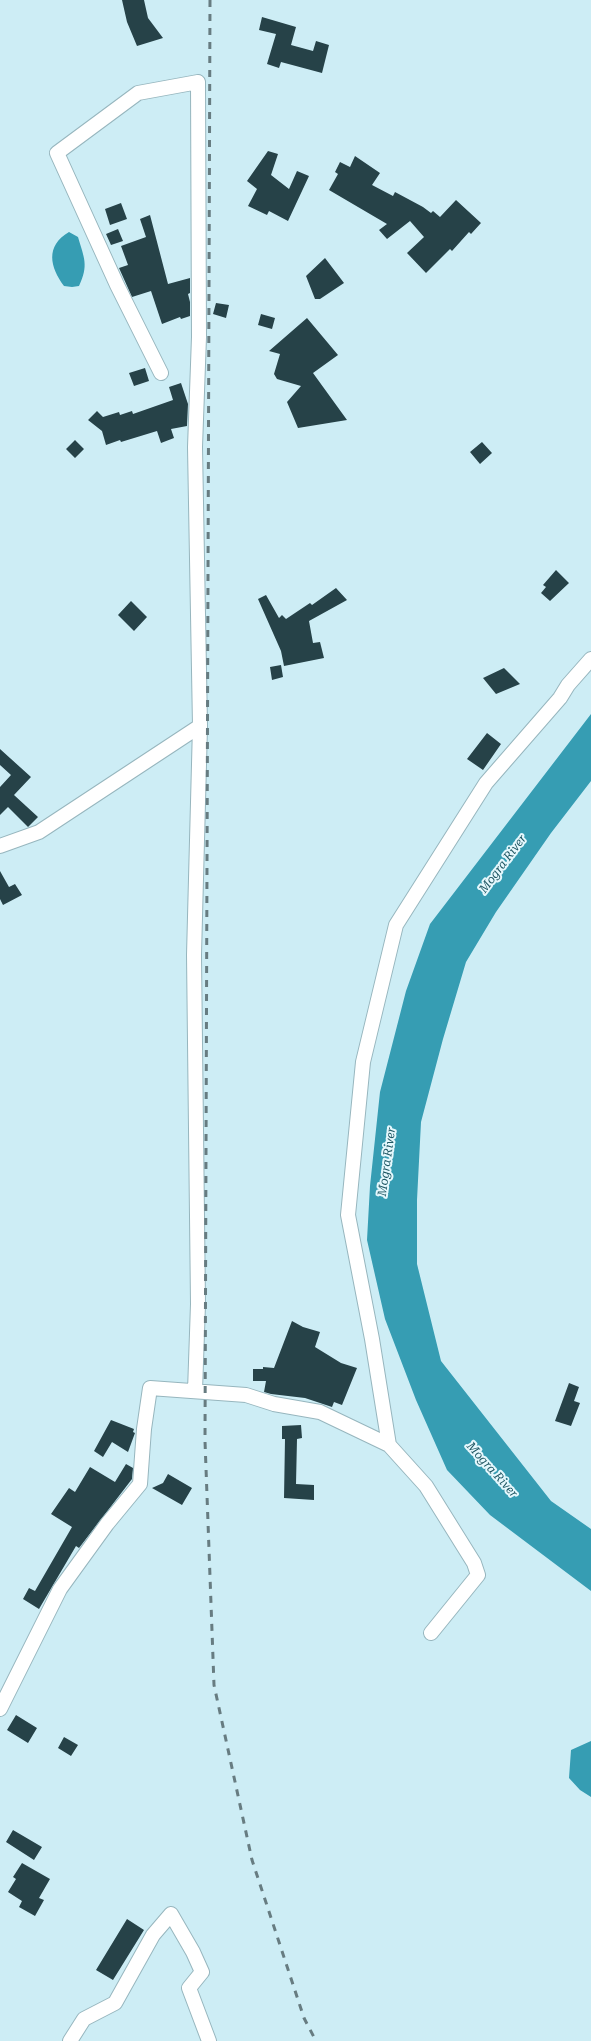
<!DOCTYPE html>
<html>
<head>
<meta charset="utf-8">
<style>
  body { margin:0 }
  canvas { display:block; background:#cdedf5 }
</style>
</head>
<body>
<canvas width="591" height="2041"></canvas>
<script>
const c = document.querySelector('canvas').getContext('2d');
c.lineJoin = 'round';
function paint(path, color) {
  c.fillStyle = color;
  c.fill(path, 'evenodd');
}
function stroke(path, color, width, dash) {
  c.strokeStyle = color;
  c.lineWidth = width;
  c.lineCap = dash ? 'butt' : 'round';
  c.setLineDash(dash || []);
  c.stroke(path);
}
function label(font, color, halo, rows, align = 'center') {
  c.font = font + ' "Roboto Serif",serif';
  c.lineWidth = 4;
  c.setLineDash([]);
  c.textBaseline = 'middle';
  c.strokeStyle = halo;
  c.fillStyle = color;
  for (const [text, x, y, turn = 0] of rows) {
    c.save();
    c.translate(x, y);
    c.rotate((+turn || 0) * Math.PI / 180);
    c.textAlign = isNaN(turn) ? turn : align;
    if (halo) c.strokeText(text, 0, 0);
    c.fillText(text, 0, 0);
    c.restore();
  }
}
const water = new Path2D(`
  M69,232L78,237C84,258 89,265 79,286L72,287L64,286C50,267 45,246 69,232Z
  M591,714V781L551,833L496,912L466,962L443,1039L421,1122L417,1200V1264L441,1361L551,1501L591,1529V1591L490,1515L447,1470L416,1400L385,1319L367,1240L370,1186L380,1092L406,991L430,924Z
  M591,1741V1797L580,1790L569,1778L571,1750Z`);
const building = new Path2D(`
  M122,0H144L148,18L163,38L137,46L127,22Z
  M262,17L296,27L291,45L313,51L316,41L329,45L322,73L281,62L279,68L267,64L276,34L259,30Z
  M268,151L278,154L271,175L289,189L297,171L309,176L288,221L269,211L267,215L248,206L257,189L247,181Z
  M355,156L380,173L372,185L393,196L395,192L423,207L431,213L433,211L440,217L456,200L481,223L471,234L469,232L452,251L450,249L426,273L407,253L424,237L410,221L387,239L379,230L387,224L329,190L338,174L335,172L340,162L350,167Z
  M121,203L127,219L110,225L105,209Z
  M150,215L168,284L190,278V293L188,294L190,302V316L181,319L180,317L162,324L151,291L132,297L119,268L128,265L121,246L146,237L140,219Z
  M118,229L123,241L111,245L106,234Z
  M325,258L344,283L320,299H315L306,276Z
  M216,303L229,305L226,318L213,314Z
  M261,314L275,318L272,329L258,325Z
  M307,318L338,355L313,373L347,420L298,428L287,402L301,386L277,379L274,374L280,354L269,351Z
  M145,368L149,381L134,386L129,373Z
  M181,383L188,404L187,426L171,429L174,438L161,443L157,431L121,442L120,440L106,445L102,431L88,420L97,411L103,417L119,412L120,415L132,411L133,414L173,400L169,387Z
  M75,440L84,449L75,458L66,449Z
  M482,442L492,453L480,464L470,452Z
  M556,570L569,583L550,601L541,593L546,587L543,585Z
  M336,588L347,600L309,621L313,643L320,642L324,658L284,666L281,651L258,599L266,595L279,618L282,615L286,619L310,603L312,605Z
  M131,601L147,617L134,631L118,615Z
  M281,665L283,677L272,680L270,667Z
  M504,668L520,684L496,694L483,678Z
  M487,733L501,744L483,770L467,759Z
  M0,749L31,777L14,795L38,817L28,827L8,807L0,815V787L11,775L0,765Z
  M0,871L9,887L15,884L22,895L3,905L0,899Z
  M292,1321L303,1327L320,1332L315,1347L341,1363L357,1368L342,1405L334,1402L332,1407L305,1398L271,1394L264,1392L266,1381H253V1369H263V1367L274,1368Z
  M569,1383L579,1387L574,1401L580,1403L571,1426L555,1421Z
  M111,1420L134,1429L133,1432L135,1433L128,1452L112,1442L103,1457L94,1451Z
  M301,1425L302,1438L297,1439L296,1484L314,1485V1500L284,1498L285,1439H282V1426Z
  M126,1464L133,1468L132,1479L79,1548L76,1546L39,1609L23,1599L29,1588L35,1591L72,1527L51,1514L69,1488L75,1492L90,1467L115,1482Z
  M168,1474L192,1488L182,1505L152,1488L163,1483Z
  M16,1715L37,1728L28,1743L7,1730Z
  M64,1737L78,1745L71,1756L58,1748Z
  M13,1830L42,1847L34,1860L6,1842Z
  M22,1863L50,1879L39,1898L44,1900L35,1916L19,1907L22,1901L8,1892L16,1879L13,1877Z
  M127,1919L144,1930L113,1980L96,1970Z`);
const minor = new Path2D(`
  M161,373L117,285L57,153L138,93L198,82L199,337L195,447L200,726L194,955L198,1304L195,1391
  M0,846L39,832L200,726
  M389,1445L372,1339L348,1215L363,1062L396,925L486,783L560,698L568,685L591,659
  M0,1709L60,1589L107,1524L140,1484L144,1429L150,1388L246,1395L274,1404L320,1412L389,1445L426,1486L474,1563L478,1575L431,1633
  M70,2041L84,2019L115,2003L153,1935L171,1914L193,1952L202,1972L189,1988L209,2041`);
const rail = new Path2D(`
  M210,0L205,1441L214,1685L252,1860L304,2018L316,2041`);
const waterNames = [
  ["Mogra River",503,864,-53],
  ["Mogra River",387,1162,-82],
  ["Mogra River",492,1470,48]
];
paint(water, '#369db3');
paint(building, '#264248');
stroke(minor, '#97b6be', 16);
stroke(minor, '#fff', 14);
stroke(rail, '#677c81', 3, [7, 7]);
label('italic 12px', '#1f5763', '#e5f8fd', waterNames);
</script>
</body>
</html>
